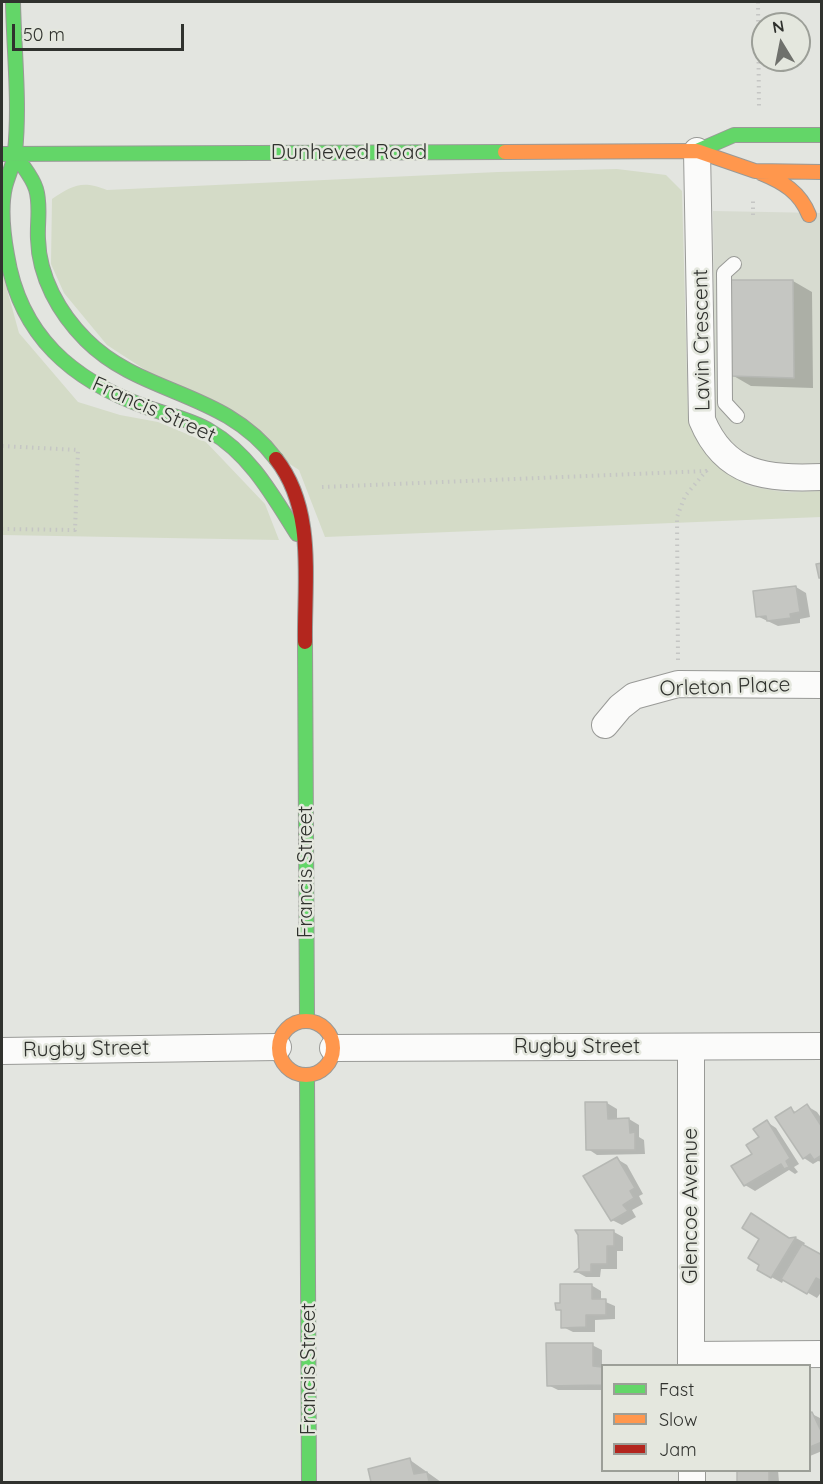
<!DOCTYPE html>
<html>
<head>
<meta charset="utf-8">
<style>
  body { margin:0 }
  #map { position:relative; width:823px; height:1484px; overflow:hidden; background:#e3e5e0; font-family:Quicksand,sans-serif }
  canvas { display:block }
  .frame { position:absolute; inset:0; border:3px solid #30322e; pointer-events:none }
  .legend { position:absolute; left:601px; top:1364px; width:210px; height:108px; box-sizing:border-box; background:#e4e7de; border:2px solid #9c9f98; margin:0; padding:8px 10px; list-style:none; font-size:18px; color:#30322e }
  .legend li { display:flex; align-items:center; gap:12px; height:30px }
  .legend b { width:30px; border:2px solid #9c9f98 }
  .north { position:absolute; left:751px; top:12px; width:60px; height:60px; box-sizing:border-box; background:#e4e7de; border:2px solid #9c9f98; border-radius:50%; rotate:350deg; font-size:16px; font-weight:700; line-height:24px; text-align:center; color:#30322e }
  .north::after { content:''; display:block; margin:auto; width:21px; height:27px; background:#6f716c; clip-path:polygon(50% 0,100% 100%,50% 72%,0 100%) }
  .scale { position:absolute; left:12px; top:24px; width:172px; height:27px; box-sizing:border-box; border:3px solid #30322e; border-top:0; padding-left:8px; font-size:18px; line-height:21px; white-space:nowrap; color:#30322e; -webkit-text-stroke:4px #e4e7de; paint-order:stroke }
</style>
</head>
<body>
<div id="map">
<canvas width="823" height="1484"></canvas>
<div class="frame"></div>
<ul class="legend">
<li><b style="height:8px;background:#63d668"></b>Fast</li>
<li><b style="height:8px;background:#ff974d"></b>Slow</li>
<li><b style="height:8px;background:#b3261e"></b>Jam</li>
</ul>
<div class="north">N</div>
<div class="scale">50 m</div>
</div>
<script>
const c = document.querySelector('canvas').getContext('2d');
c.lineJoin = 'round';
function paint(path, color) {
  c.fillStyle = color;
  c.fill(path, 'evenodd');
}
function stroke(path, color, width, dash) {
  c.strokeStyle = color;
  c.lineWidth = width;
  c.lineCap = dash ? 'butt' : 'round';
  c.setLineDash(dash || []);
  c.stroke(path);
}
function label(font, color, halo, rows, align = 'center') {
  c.font = font + ' Quicksand,sans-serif';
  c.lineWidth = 5;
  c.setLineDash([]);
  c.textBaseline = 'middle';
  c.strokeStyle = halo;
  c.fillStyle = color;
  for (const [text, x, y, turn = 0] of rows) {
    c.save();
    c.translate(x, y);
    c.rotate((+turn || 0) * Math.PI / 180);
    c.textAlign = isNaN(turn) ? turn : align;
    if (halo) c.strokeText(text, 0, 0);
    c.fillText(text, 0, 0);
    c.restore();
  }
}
const built = new Path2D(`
  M713,211L821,213V499L716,505Z`);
const green = new Path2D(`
  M617,169L666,175L682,191L688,416L709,457L722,470L748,486L786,493L821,491V517L325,537L299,470L107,345L64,293L51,264L52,199C73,185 82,180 107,190L498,172Z
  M2,271L19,333L78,402L120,415L158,422L206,442L265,504L279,540L2,535Z`);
const shadow = new Path2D(`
  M793,281L812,292L813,388L751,386L732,375Z
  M796,587L806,593L810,617L800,619V623L778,626L757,616Z
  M607,1103L617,1109V1120L629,1119L639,1125V1137L644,1140L645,1154L597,1155L588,1149Z
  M807,1106L817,1112L822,1119V1162L818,1161L813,1164L804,1158L791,1109L797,1113Z
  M767,1122L776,1128L799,1164L794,1167L798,1172L795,1174L789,1170L755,1191L745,1185Z
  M617,1159L627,1165L643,1194L639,1196L643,1204L632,1210L636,1217L622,1225L612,1220Z
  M614,1232L623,1237V1251H617V1269H601L600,1277H586L577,1272Z
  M796,1238L805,1243L803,1246L822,1257V1291L817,1298L784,1279L782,1283L759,1270L790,1240Z
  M591,1285L601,1291V1300L615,1306V1319L595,1320V1332H573L563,1327V1312L557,1309Z
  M592,1345L602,1350V1390H558L548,1385Z
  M812,1414L822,1419V1451L810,1456V1415Z
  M410,1460L441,1482H373L369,1470Z
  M739,1470H778L779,1482H739Z`);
const building = new Path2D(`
  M730,280H793L794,378L731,376Z
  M822,563V578H819L816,564Z
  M796,586L800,612L790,614L791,618L767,621L766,616L756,617L753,591Z
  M585,1102H607L608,1119L629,1118L630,1133L635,1132V1150H586Z
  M807,1104L822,1127V1155L814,1160L810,1154L803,1159L775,1117L791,1107L794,1113Z
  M767,1120L790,1158L786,1161L789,1167L784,1169L781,1164L744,1186L731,1166L752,1154L746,1145L759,1137L753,1129Z
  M617,1157L635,1188L630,1191L634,1198L623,1205L628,1211L611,1221L583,1176Z
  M751,1213L789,1238L796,1237L771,1278L757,1270L759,1265L748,1258L759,1239L742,1228Z
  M575,1230H614V1246H607V1264H591V1272H574L579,1268L578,1235Z
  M802,1244L822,1255V1281L816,1278L807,1294L781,1279Z
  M560,1284H592V1299H606V1315H586V1327L561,1328V1310H556L555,1303H560Z
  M546,1343H593V1366L602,1367V1385L547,1386Z
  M812,1412L822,1433V1442L810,1447V1413Z
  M410,1458L414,1474L427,1472L429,1482H371L368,1469Z
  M737,1470H769V1482H737Z`);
const path = new Path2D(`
  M758,2L759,109
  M753,215V198
  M2,446L78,450L75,530L2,529
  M322,487L707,471
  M678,660L677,517L685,496L707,470`);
const lane = new Path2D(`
  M734,264L724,273L725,403L737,416`);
const street = new Path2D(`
  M697,151L702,420C725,476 767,479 822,477
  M605,725L620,707L634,696L678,684L822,685
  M691,1047V1366
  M333,1048L822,1046
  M2,1051L278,1047
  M691,1355L822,1354
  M692,1470V1482`);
const fast = new Path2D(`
  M13,2C14,52 20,103 15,152C14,164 8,175 5,187C0,209 3,233 7,255C20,336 72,380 146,407C167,415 190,419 210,431C250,454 273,496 297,534
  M697,151L734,135H822
  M2,154L505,152
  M15,154C22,166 32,176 36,189C41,205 37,223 38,239C39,277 59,313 86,340C142,396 224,390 276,459
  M305,642L307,1021
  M307,1076L309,1482`);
const slow = new Path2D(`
  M505,152L697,151L755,171L822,172
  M761,173C783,182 800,192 809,215
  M279 1048a27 27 0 1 1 54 0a27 27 0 1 1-54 0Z`);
const jam = new Path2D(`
  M276,459C316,510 304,581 305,642`);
const streetNames = [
  ["Dunheved Road",349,153],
  ["Lavin Crescent",702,340,-91],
  ["Francis Street",154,410,24],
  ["Orleton Place",725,687,-2],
  ["Francis Street",306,872,-90],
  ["Rugby Street",577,1047],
  ["Rugby Street",86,1049,-1],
  ["Glencoe Avenue",691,1206,-90],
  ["Francis Street",309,1369,-90]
];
paint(built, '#d7dbd0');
paint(green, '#d4dbc7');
paint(shadow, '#0003');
paint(building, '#c5c6c2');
stroke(building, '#b6b8b4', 1.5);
stroke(lane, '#999a97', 16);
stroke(street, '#999a97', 28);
stroke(fast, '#999a97', 16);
stroke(slow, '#999a97', 16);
stroke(jam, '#999a97', 16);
stroke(path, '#c5c6c4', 4, [1.5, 4.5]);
stroke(lane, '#fbfbfa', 14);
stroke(street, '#fbfbfa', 26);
stroke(fast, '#63d668', 14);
stroke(slow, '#ff974d', 14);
stroke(jam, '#b3261e', 14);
label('21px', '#30322e', '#e4e7de', streetNames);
</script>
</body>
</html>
